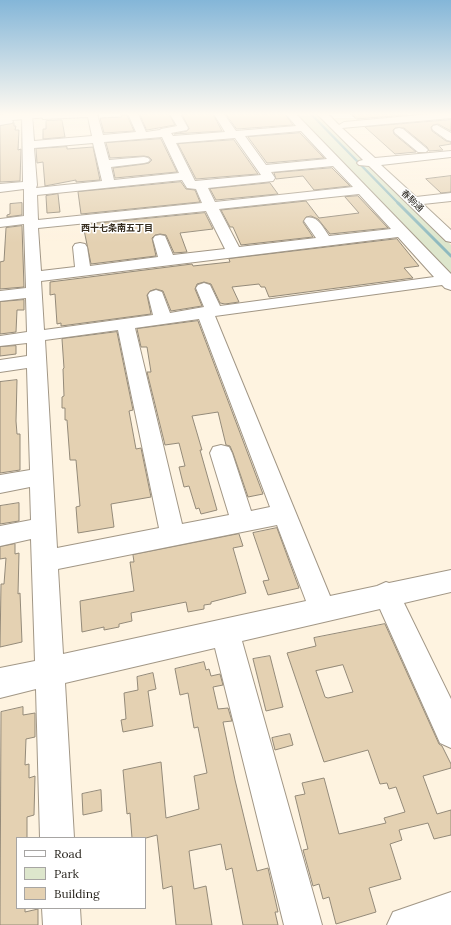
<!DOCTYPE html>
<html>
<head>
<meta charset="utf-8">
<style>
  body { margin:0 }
  #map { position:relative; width:451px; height:925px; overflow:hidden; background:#fef3e0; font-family:Lora,serif }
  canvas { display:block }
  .legend { position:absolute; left:16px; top:837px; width:130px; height:72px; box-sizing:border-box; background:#fff; border:1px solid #a7a5a3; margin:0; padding:5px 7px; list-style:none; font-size:12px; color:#231f18 }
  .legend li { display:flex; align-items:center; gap:8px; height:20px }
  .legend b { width:20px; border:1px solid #a7a5a3 }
</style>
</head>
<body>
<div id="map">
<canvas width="451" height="925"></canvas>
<ul class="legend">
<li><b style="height:5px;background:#fff"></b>Road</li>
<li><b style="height:11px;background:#dde6cc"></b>Park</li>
<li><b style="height:11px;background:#e4d1b2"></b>Building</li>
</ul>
</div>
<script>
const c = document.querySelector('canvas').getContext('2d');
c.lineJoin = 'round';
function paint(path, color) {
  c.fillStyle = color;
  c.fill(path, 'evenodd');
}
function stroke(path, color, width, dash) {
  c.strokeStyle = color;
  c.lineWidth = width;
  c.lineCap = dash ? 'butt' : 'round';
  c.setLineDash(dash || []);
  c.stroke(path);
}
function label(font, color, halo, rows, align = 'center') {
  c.font = font + ' Lora,"Noto Sans JP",serif';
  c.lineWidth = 3;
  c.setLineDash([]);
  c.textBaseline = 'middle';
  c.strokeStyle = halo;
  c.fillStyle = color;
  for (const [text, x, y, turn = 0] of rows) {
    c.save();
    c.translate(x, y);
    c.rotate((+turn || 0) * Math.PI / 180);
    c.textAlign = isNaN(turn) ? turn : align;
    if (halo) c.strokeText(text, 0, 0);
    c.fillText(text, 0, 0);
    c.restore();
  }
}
const green = new Path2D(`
  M294,114H317L451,245V279Z`);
const streamFar1 = new Path2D(`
  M311,114L399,204`);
const stream = new Path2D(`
  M398,203L451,256`);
const building = new Path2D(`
  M140,114H169L175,125L147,130Z
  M182,114H213L222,131L174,134L187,131L189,129Z
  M226,114H285L293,125L237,129Z
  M351,114H407L408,115L357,119Z
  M121,115H127L134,131L104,133L100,118L121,117Z
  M60,120H62L65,137L43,139V129H46V121Z
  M451,120V131L438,124L433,125L431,127L432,131L446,141L451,142V144L439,146L443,150L429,151L427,147L404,128H395L393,130L394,134L416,152L395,154L365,127Z
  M14,123V126H16L15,130H19L18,150L21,149L20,181L0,182V126Z
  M300,133L324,158L267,163L248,137Z
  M161,139L177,172L115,178L113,168L144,164L149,163L152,160L149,157L144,156L110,158L106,143Z
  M234,140L258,174L196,179L178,144Z
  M67,147V149L93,147L100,180L76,182V180L45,186L43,162L37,163L36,149Z
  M332,168L350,186L314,190L303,176L276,179L274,173Z
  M451,176V192L441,193L426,179Z
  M181,182L186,189L195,190L200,202L81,214L78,192Z
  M270,183L278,194L216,200L210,189Z
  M58,194L60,212L47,213L46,196Z
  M358,196L388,228L330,234L318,219L311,216L306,217L303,222L313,237L241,245L233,227H230L221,210L306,201L319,218L359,213L345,197Z
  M22,203V215L7,217V215L10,214V204Z
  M205,213L213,229L180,233L187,252L174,253L166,235L160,234L155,235L152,238L156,256L91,264L83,225Z
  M22,226L24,287L0,289V262L4,261L6,228Z
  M397,239L419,266L404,268L413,278L269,297L265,287H261L259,284L232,287L239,302L225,304L220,303L211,284L204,282L197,284L195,289L202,306L171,311L163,291L156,289L150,291L147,295L151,314L61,326V323L57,324L55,294L50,295V282L192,264L193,266L230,262L229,259Z
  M24,300V310H17L16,332L0,334V302Z
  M198,321L263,494L248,497L233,453L230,446L226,445L218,412L192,416L202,450H200L217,510L201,514L199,508L196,509L189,486L184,487L179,467L185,466L179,443L165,445L147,372H151L147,347H141L137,329Z
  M117,332L133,410L129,411L136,449L141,448L151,497L111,504L114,527L78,533L76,507L80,506L76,460H70L67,420H65V408H62V397L64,396L63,369L64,368L62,339Z
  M16,346V354L0,356V347Z
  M17,380L16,421L17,434H20V470L0,473V382Z
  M19,503V521L0,524V506Z
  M277,528L299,588L268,595L263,581L269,580L253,533Z
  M239,534L243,546L233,548L246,593L211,602V604L204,605V609L188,612L186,602L131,613L132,621L119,624V627L104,630V627L82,632L80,601L134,591L130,562H134L133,555Z
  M15,544V554L19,553L18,594L20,593L22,642L0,647L1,584H4L6,558L0,559V547Z
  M385,624L439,744L442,746L451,764V768L423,776L437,814L451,810V835L434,839L428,823L399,830L402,840L390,844L401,879L369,888L376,912L336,924L329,897L323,899L319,884L313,886L303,850L308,849L295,796L305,794L302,783L324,778L339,834L386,823L384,818L405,812L396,787L389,789L387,783L380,784L368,750L324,762L287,653L316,646L314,638ZM343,665L353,692L328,698L325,697L316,671Z
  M270,656L283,707L266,711L253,659Z
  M204,662L206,670L209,669L211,676L220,674L223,685L213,687L218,709L228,708L232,721L223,722L235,780L257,871L268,868L278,912H275L278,925H243L232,868L226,870L221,844L189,851L194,889L206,886L212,925H176L172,886L163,889L157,835L146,838H132L130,813L127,814L123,770L161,762L166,818L199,809L194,776L207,773L198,727L194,728L188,693L180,695L175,669Z
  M153,673L156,689L148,691L153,726L123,732L121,720L126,719L124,693L138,690L137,677Z
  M23,707V715L35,713V737L26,739L25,765L29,764V778L35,776L34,815L27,817V838H17V908H25V912L38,909V925H0L1,712Z
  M290,734L293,745L275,750L272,738Z
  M101,790L102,811L83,815L82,794Z`);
const minor = new Path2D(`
  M22,114H32L34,141L92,136L88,117L43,119L42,117L47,114H97L103,135L136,132L128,114H138L146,132L160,130L161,129L177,126L170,114H180L188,128L187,130L171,133L173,136L225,132L214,114H224L236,131L296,126L286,114H296L451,274V290L445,288L442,285L215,316L330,596L377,586L386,582L389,583L451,570V592L404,603L451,699V748L440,743L380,609L242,641L322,925H284L215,648L65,683L74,838H40L36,689L0,698V668L35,661L31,539L0,546V526L31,520L30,487L0,493V475L30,470L27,368L0,372V360L27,356V343L0,346V336L27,332L26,298L0,301V291L26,288L24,224L0,227V219L24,216V189L0,192V184L23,182ZM301,131L327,159L266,165L245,136ZM162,137L179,173L114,180L111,167L144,163L148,162L150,160L148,158L144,157L109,160L104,142ZM235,138L261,175L195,181L176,143ZM93,143L102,181L36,188L37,185L34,148ZM333,166L353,187L215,202L208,188L273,181L275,178L271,172ZM182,180L187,188L196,189L202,203L38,220L37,195ZM359,194L391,229L329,236C323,228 318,215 306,218L304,221L316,238L239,247L219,209ZM206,211L225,249L173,255L165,236L160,235L155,236L153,239L158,257L90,266L87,247L85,244L80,243L75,244L73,247L75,267L41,271L38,228ZM398,237L434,277L220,306L210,285L204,283L198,285L196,288L204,307L170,313L162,292L156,290L150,292L148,295L153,315L44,330L41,281ZM199,319L270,507L251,511L232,453L229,447L221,445L213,447L210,453L229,515L182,524L135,328ZM118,330L159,528L57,548L45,340ZM277,525L306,601L63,654L58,569Z
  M317,114H328L339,125L344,122L431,114H451V118L342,128L375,158L451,151V157L381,165L416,197L451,193V201L423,204L451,230V242L446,241L369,166L359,165L357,163L359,161L363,160Z
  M8,118L13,121L12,123L0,125V119Z
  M437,125L451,133V141L447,140L433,130L432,128L433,126Z
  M399,128L403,129L426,148L428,150L426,152H418L395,133L394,131L395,129Z
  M451,892V925H387L393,912Z
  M42,908H80L81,925H43Z`);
const major = new Path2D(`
  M14,114H54L49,117L0,121V115Z`);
const farStreetnames = [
  ["春駒通",412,201,44]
];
const farNeighbourhoodnames = [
  ["西十七条南五丁目",117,228]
];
paint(green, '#dde6cc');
stroke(streamFar1, '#8fbabf', 2.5);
stroke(stream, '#8fbabf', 3);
paint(building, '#e4d1b2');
stroke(building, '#948a79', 1);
stroke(minor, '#a29786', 2);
stroke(major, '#a29786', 2);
paint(minor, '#fff');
paint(major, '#fff');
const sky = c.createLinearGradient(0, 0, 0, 243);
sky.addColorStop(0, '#84b6d8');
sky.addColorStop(0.47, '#fffaf1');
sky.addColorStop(1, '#fffaf100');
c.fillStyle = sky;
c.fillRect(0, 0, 451, 243);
label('9px', '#231f18', '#fff', farStreetnames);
label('bold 9px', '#362d1f', '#fff', farNeighbourhoodnames);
</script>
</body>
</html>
